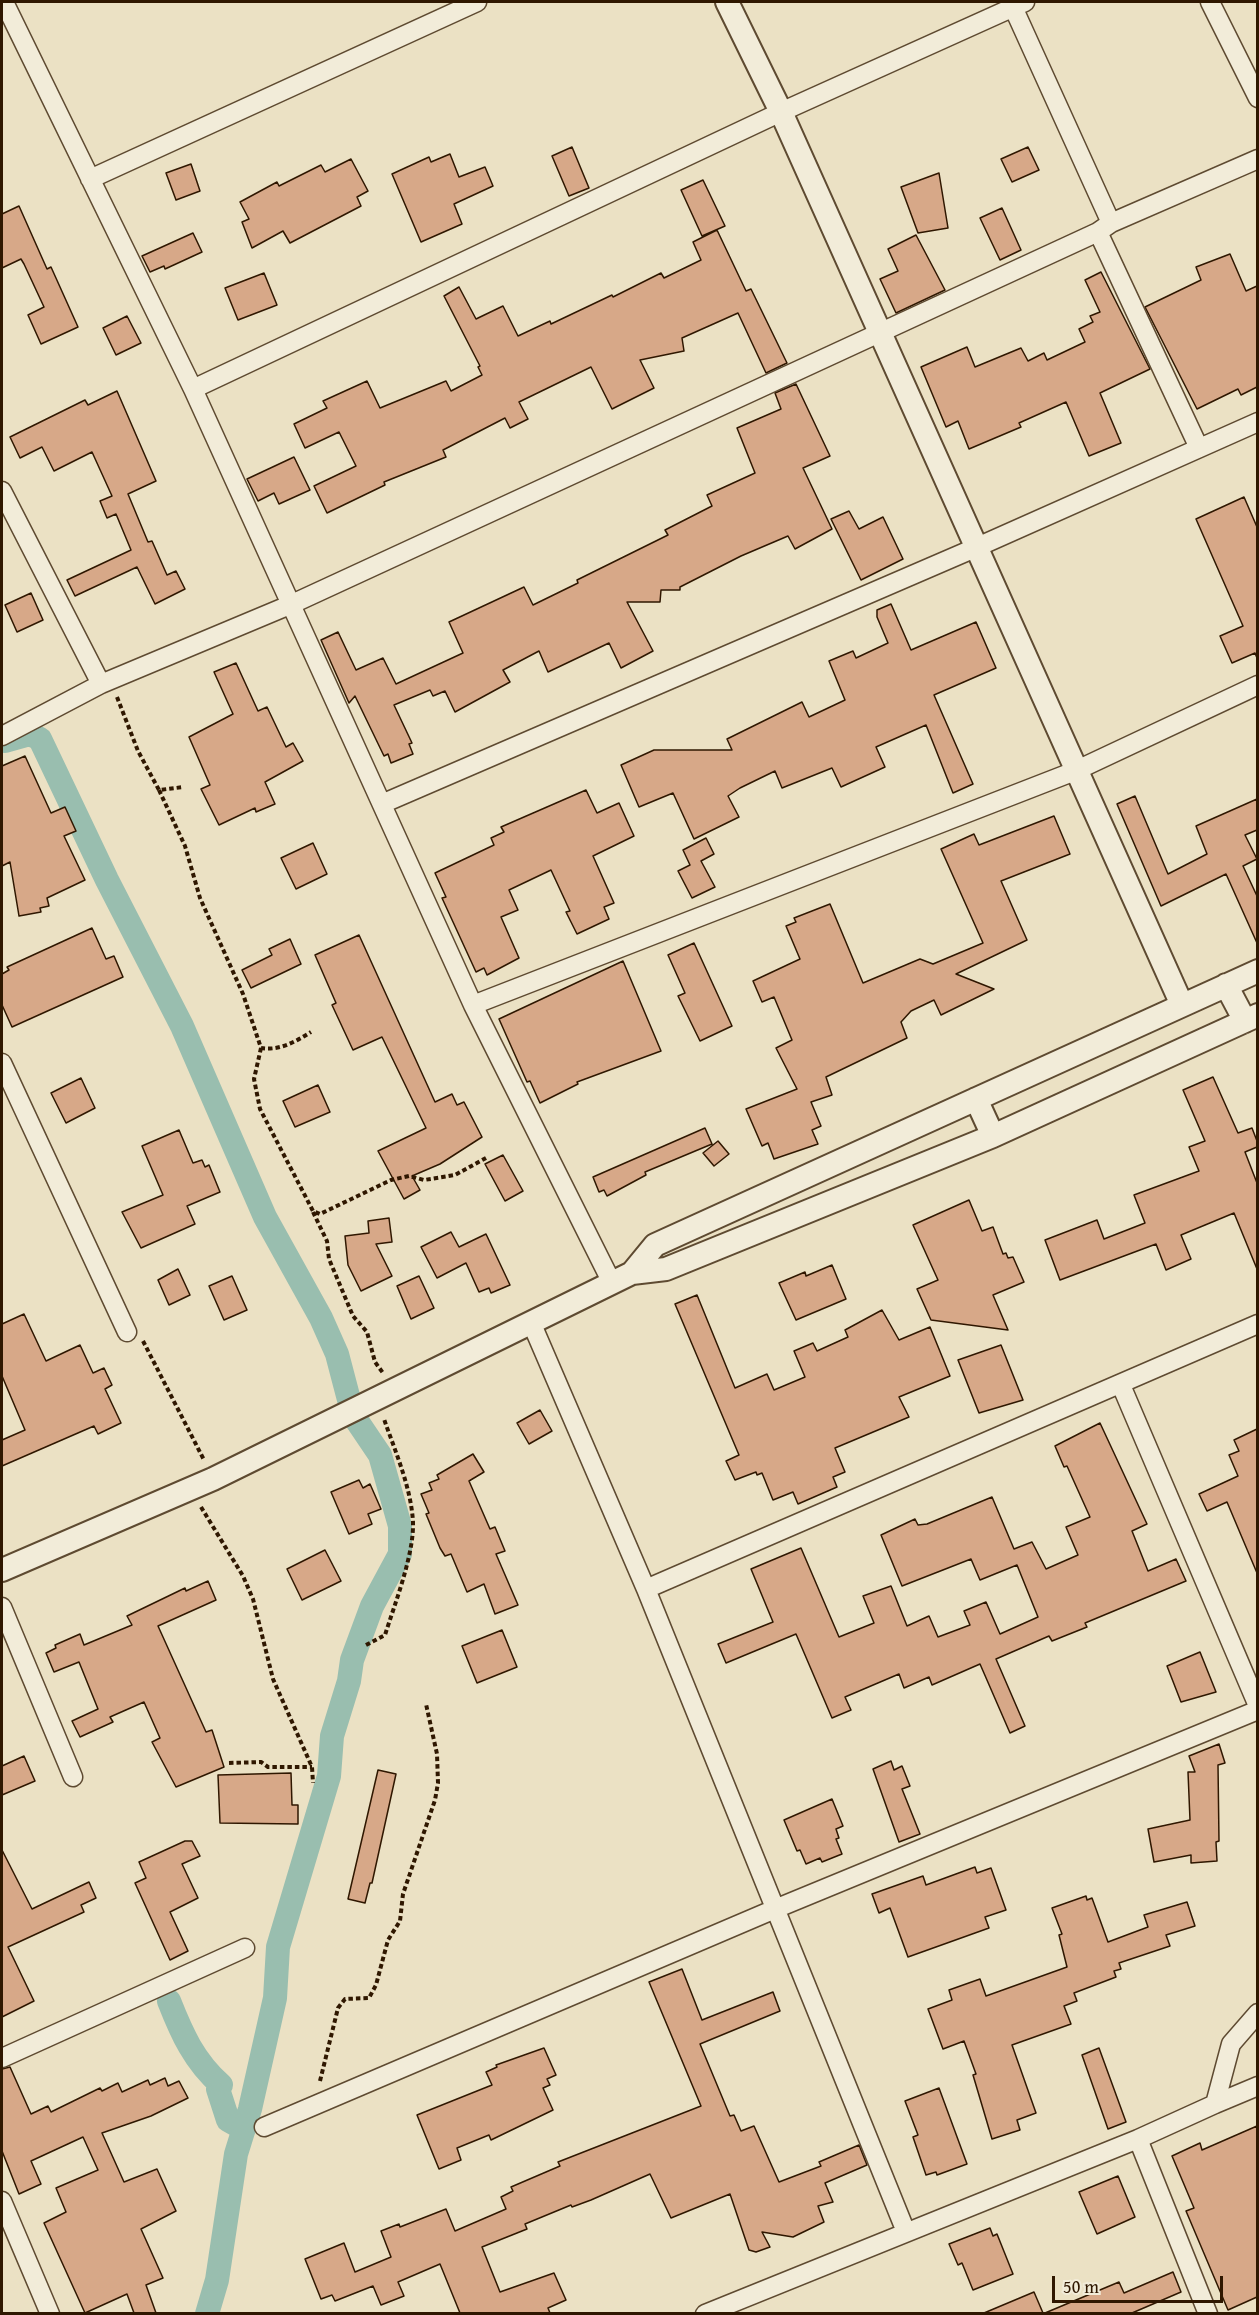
<!DOCTYPE html>
<html>
<head>
<meta charset="utf-8">
<style>
  body { margin:0 }
  #map { position:relative; width:1259px; height:2315px; overflow:hidden; background:#ebe1c4; font-family:"Gentium Book Plus",serif }
  canvas { display:block }
  .frame { position:absolute; inset:0; border:3px solid #2f1700; pointer-events:none }
  .scale { position:absolute; left:1052px; top:2276px; width:171px; height:27px; box-sizing:border-box; border:3px solid #2f1700; border-top:0; padding-left:8px; font-size:18px; line-height:21px; white-space:nowrap; color:#2f1700; -webkit-text-stroke:4px #f2ecd9; paint-order:stroke }
</style>
</head>
<body>
<div id="map">
<canvas width="1259" height="2315"></canvas>
<div class="frame"></div>
<div class="scale">50 m</div>
</div>
<script>
const c = document.querySelector('canvas').getContext('2d');
c.lineJoin = 'round';
function stroke(path, color, width, dash) {
  c.strokeStyle = color;
  c.lineWidth = width;
  c.lineCap = dash ? 'butt' : 'round';
  c.setLineDash(dash || []);
  c.stroke(path);
}
function paint(path, color) {
  c.fillStyle = color;
  c.fill(path, 'evenodd');
}
const canal = new Path2D(`
  M5,741L30,734L40,739L107,880L182,1026L265,1217L321,1318L337,1354L353,1415L380,1455L400,1526V1554L372,1606L352,1660L349,1681L332,1736L329,1776L278,1947L275,1998L250,2109L236,2154L217,2280L207,2314
  M169,2001C182,2034 194,2061 221,2085L218,2089L228,2120L244,2129`);
const building = new Path2D(`
  M572,147L589,188L569,196L552,156Z
  M1028,147L1039,170L1012,182L1001,159Z
  M450,154L459,177L485,167L493,186L454,204L462,224L421,242L392,174L429,157L431,162Z
  M351,159L368,191L357,197L361,206L290,243L283,231L252,248L242,222L249,219L240,202L277,182L279,186L321,165L325,172Z
  M191,164L200,191L176,200L166,173Z
  M939,173L948,228L918,233L901,187Z
  M703,180L725,226L702,236L681,190Z
  M19,206L47,269L51,267L78,327L41,344L28,315L44,307L24,264L21,259L2,268V214Z
  M1002,208L1021,250L1000,260L980,218Z
  M717,230L746,291L751,289L787,363L766,373L738,313L682,338L684,351L640,360L654,388L612,409L591,367L519,402L528,419L510,428L505,418L443,450L446,457L384,482L385,485L327,513L314,486L356,466L339,432L305,448L294,424L327,408L323,401L367,381L380,408L446,381L451,391L482,375L478,367L480,366L444,296L459,287L476,319L503,306L518,336L550,321L551,324L612,295L613,297L661,273L664,278L701,260L693,242Z
  M193,233L202,252L165,269L164,266L150,272L142,256Z
  M916,235L945,290L896,313L880,279L898,271L888,249Z
  M1230,254L1246,291L1257,286V387L1241,395L1238,389L1197,409L1145,307L1201,280L1196,267Z
  M1101,272L1150,369L1100,393L1121,443L1089,456L1066,402L1019,423L1021,427L969,449L958,421L946,427L921,367L967,347L975,367L1021,348L1028,361L1044,353L1047,360L1085,342L1079,329L1093,322L1090,316L1100,312L1085,280Z
  M264,273L277,305L238,320L225,288Z
  M127,316L141,343L116,355L103,328Z
  M796,384L830,456L803,468L832,529L795,549L788,536L741,556L680,587V590H661L660,602H627L653,651L621,668L609,643L548,672L539,651L503,670L510,682L455,712L445,691L433,696L430,690L394,705L412,743L409,744L413,754L391,763L388,754L384,756L355,696L349,703L321,640L338,632L356,670L383,658L396,684L463,653L449,622L524,587L533,605L578,583L577,580L668,535L665,530L712,506L707,495L755,473L737,428L781,409L775,393Z
  M117,391L156,481L128,494L148,542L152,541L167,575L176,571L185,589L155,604L137,567L75,596L67,580L131,550L116,514L107,518L100,501L112,496L92,452L54,471L42,447L20,458L10,437L85,400L88,405Z
  M294,457L310,490L279,504L274,493L258,501L247,479Z
  M1244,497L1257,527V658L1255,653L1232,663L1220,636L1243,626L1196,519Z
  M849,511L859,529L883,517L903,559L861,580L831,519Z
  M31,593L43,620L17,632L5,605Z
  M891,604L911,650L976,622L996,668L934,695L973,784L953,793L926,725L876,747L885,767L841,787L832,768L782,788L775,771L740,788L728,796L739,817L694,839L673,793L639,807L621,765L654,750H732L727,739L802,702L809,717L845,700L829,661L853,651L856,658L888,643L877,617V610Z
  M236,663L258,711L267,707L286,747L293,743L303,761L265,782L275,804L256,812L255,808L219,825L201,789L210,785L189,737L233,714L214,672Z
  M25,756L51,813L65,807L76,831L64,836L85,880L47,898L49,906L40,908L41,912L19,916L10,862L2,866V766Z
  M586,790L597,813L619,803L634,836L593,856L614,903L604,907L609,919L577,934L566,912L570,911L551,870L509,890L518,910L501,917L519,958L487,975L484,968L476,972L442,898L446,897L435,873L494,845L491,838L504,832L501,827Z
  M1135,796L1168,874L1207,854L1196,826L1257,799V830L1245,835L1257,859L1243,866L1257,896V943L1226,874L1161,906L1117,804Z
  M1054,816L1070,854L1001,881L1027,940L956,974L994,989L941,1015L934,1000L911,1011L901,1022L907,1038L826,1077L832,1095L811,1102L821,1126L812,1130L818,1144L774,1159L768,1143L762,1146L746,1109L797,1089L776,1048L792,1040L774,997L762,1002L753,981L800,959L786,926L796,922L794,918L830,904L863,983L920,959L933,964L983,943L941,849L974,834L979,845Z
  M706,838L714,854L701,861L715,887L692,898L678,871L690,865L683,850Z
  M313,843L327,874L296,889L281,858Z
  M92,928L106,959L114,956L123,977L12,1027L2,1005V974L9,970L7,967Z
  M359,935L435,1102L452,1094L457,1105L464,1102L482,1137L440,1164L412,1176L420,1190L404,1199L378,1151L426,1128L382,1037L353,1050L332,1005L336,1003L315,955Z
  M290,939L301,964L251,988L242,970L272,955L269,949Z
  M694,943L732,1026L700,1041L678,996L685,993L668,955Z
  M623,961L661,1051L577,1082L578,1084L540,1103L530,1081L527,1082L499,1019Z
  M1213,1077L1238,1133L1252,1128L1257,1141V1147L1245,1152L1257,1183V1269L1234,1213L1181,1235L1191,1259L1166,1270L1156,1244L1060,1280L1045,1240L1097,1220L1104,1239L1145,1223L1134,1195L1199,1171L1189,1147L1205,1141L1183,1090Z
  M81,1078L95,1108L66,1123L51,1093Z
  M318,1085L330,1112L295,1127L283,1101Z
  M705,1128L712,1144L645,1172L646,1175L607,1196L604,1190L599,1192L593,1177Z
  M179,1130L193,1163L202,1160L205,1167L209,1165L220,1192L187,1206L195,1224L141,1248L122,1212L163,1195L142,1146Z
  M718,1141L729,1154L714,1166L703,1153Z
  M503,1155L523,1191L505,1201L485,1164Z
  M969,1200L982,1231L993,1227L1003,1254L1006,1253L1008,1258L1013,1257L1024,1282L993,1295L1008,1330L931,1320L917,1289L938,1280L913,1225Z
  M389,1218L392,1242L376,1244L392,1276L361,1291L348,1265L345,1236L369,1233L368,1221Z
  M451,1232L459,1247L486,1234L510,1285L491,1293L489,1288L479,1292L466,1263L437,1278L421,1247Z
  M832,1265L846,1299L796,1320L779,1283L805,1272L806,1276Z
  M178,1269L190,1295L169,1305L158,1280Z
  M232,1276L247,1310L224,1320L209,1286Z
  M419,1276L434,1308L411,1319L397,1286Z
  M697,1295L735,1388L767,1374L774,1390L805,1377L794,1351L813,1343L817,1351L848,1337L845,1330L882,1310L899,1340L930,1327L950,1376L899,1397L909,1417L835,1448L845,1472L833,1477L837,1487L798,1504L793,1492L773,1500L762,1473L757,1475L756,1472L735,1480L726,1461L739,1455L675,1304Z
  M24,1314L46,1361L80,1345L93,1373L104,1368L112,1385L105,1389L121,1423L98,1434L94,1426L2,1466V1440L25,1430L2,1376V1324Z
  M1001,1345L1023,1400L979,1413L958,1360Z
  M540,1410L552,1431L529,1444L517,1423Z
  M1100,1423L1147,1524L1132,1531L1148,1571L1176,1559L1186,1581L1085,1623L1087,1627L1052,1641L1049,1636L996,1659L1025,1726L1010,1733L980,1664L932,1685L929,1677L904,1688L899,1674L845,1697L851,1710L832,1718L796,1634L726,1663L718,1644L773,1622L751,1569L801,1548L839,1637L874,1623L863,1596L891,1586L907,1626L929,1616L938,1637L970,1625L964,1611L986,1602L1000,1634L1038,1617L1017,1565L980,1580L971,1559L902,1586L881,1535L915,1519L918,1525L927,1524L992,1497L1014,1549L1032,1542L1046,1569L1078,1555L1066,1527L1090,1517L1067,1466L1064,1467L1055,1446Z
  M1257,1429V1573L1227,1502L1207,1511L1199,1494L1238,1476L1229,1455L1239,1451L1234,1440Z
  M473,1454L484,1472L469,1481L490,1529L495,1527L505,1551L496,1554L518,1605L495,1614L484,1584L467,1592L451,1554L445,1556L440,1548L426,1514L429,1513L421,1494L432,1490L429,1483L439,1479L437,1475Z
  M359,1480L363,1488L370,1484L381,1509L368,1514L372,1524L349,1534L331,1492Z
  M325,1550L341,1581L302,1600L287,1569Z
  M208,1581L216,1600L158,1626L206,1732L212,1730L224,1767L176,1787L152,1742L160,1738L144,1702L110,1717L113,1722L80,1737L72,1721L98,1709L79,1662L54,1672L46,1653L56,1648L55,1645L80,1634L84,1645L132,1625L127,1616L185,1588L186,1591Z
  M502,1630L517,1667L477,1683L462,1646Z
  M1200,1652L1216,1692L1181,1702L1167,1666Z
  M1219,1744L1225,1763L1218,1765L1219,1841L1216,1842L1217,1861L1191,1863V1855L1154,1862L1148,1829L1190,1820L1188,1772H1195L1189,1756Z
  M24,1756L35,1781L2,1795V1766Z
  M891,1761L894,1770L902,1766L910,1786L902,1789L920,1834L899,1842L873,1769Z
  M378,1770L396,1774L372,1883H370L365,1903L348,1899Z
  M291,1773L292,1805H298V1824L220,1823L218,1775Z
  M832,1799L843,1826L836,1829L839,1838L836,1839L842,1854L822,1862L820,1858L806,1864L800,1850L797,1851L784,1820Z
  M185,1841H192L200,1856L182,1864L198,1898L170,1912L188,1951L170,1960L135,1883L146,1878L139,1862Z
  M2,1850L32,1909L89,1882L96,1898L81,1905L84,1912L8,1947L34,2001L2,2017Z
  M975,1867L977,1873L991,1868L1006,1910L985,1917L989,1928L908,1957L890,1908L879,1913L872,1894L923,1876L926,1885Z
  M1086,1896L1087,1900L1092,1898L1108,1942L1148,1927L1144,1915L1187,1902L1195,1926L1166,1935L1170,1946L1119,1963L1121,1969L1114,1971L1116,1977L1074,1993L1077,2001L1064,2006L1071,2024L1012,2045L1036,2113L1017,2120L1020,2130L992,2139L973,2075L976,2074L964,2041L943,2049L928,2009L952,2000L949,1990L980,1979L986,1996L1067,1967L1059,1935L1062,1934L1052,1908Z
  M682,1969L702,2020L773,1992L780,2011L700,2044L730,2116L734,2115L741,2131L754,2126L779,2182L821,2166L819,2162L859,2145L867,2165L825,2183L833,2202L818,2206L824,2222L793,2237L762,2232L770,2247L756,2252L749,2250L730,2194L671,2218L650,2174L591,2200L572,2207L571,2205L525,2224L527,2229L482,2247L500,2292L554,2273L566,2300L548,2308L550,2313H460L440,2264L398,2282L404,2296L381,2305L373,2286L335,2301L332,2295L321,2299L305,2259L344,2243L355,2272L391,2257L381,2231L399,2224L400,2227L446,2209L455,2231L506,2209L501,2197L513,2191L511,2187L560,2166L558,2162L701,2106L649,1982Z
  M544,2048L556,2075L547,2079L550,2085L543,2088L553,2110L491,2140L489,2135L457,2148L461,2160L439,2169L417,2115L492,2085L486,2072L497,2067L496,2065Z
  M1099,2048L1126,2122L1108,2129L1082,2055Z
  M10,2067L31,2114L48,2106L51,2112L100,2088L102,2091L118,2083L122,2092L148,2080L150,2085L165,2078L168,2086L179,2081L188,2098L151,2116L102,2133L124,2182L157,2169L176,2211L141,2229L163,2278L146,2285L156,2313H134L127,2294L85,2313L44,2223L66,2212L56,2188L98,2170L83,2137L31,2161L41,2184L19,2194L2,2151V2069Z
  M939,2088L967,2164L937,2175L936,2172L926,2175L913,2137L918,2135L905,2101Z
  M1257,2126V2297L1228,2310L1186,2211L1194,2208L1172,2156L1200,2143L1202,2150Z
  M1118,2176L1135,2217L1097,2234L1079,2192Z
  M990,2228L993,2236L997,2234L1013,2274L973,2290L962,2263L958,2265L949,2244Z
  M1173,2272L1181,2292L1132,2313H1045L1119,2282L1124,2293Z
  M1034,2292L1043,2313H984Z`);
const path = new Path2D(`
  M117,697L138,751L159,790L184,787
  M159,790L185,846L200,898L243,994L261,1048C279,1051 295,1042 311,1032
  M261,1048L254,1079L260,1109L313,1211L320,1214L391,1180L409,1176L424,1180L455,1175L486,1158
  M313,1212L327,1241L329,1259L353,1316L367,1332L375,1362L383,1373
  M143,1341L204,1460
  M201,1507L243,1576L253,1599L273,1679L312,1767L313,1783
  M366,1645L385,1635C395,1603 414,1555 413,1522C411,1487 395,1451 384,1419
  M229,1763L261,1762L268,1767H312
  M320,2081L338,2008L345,1999L369,1998L376,1985L388,1940L400,1921L403,1894L435,1800L438,1783L437,1754L426,1704`);
const minor = new Path2D(`
  M4,2L193,389L473,1005L612,1283
  M1210,2L1258,98
  M1013,7L1111,223
  M90,179L477,2
  M1098,232L1199,448
  M193,389L781,112L1025,2
  M2,491L101,684
  M2,736L101,684L292,604L1098,232L1111,223L1258,159
  M384,803L975,548L1258,422
  M473,1005L1075,771L1258,685
  M2,1063L127,1332
  M531,1322L646,1589L906,2232
  M1121,1385L1258,1706
  M646,1589L1258,1324
  M2,1607L73,1777
  M2,2058L245,1948
  M1215,2104L1258,2086
  M264,2127L775,1909L1258,1710
  M1138,2139L1208,2314
  M2,2201L50,2314
  M705,2314L1138,2139L1215,2104L1231,2044L1258,2013`);
const tertiary = new Path2D(`
  M727,2L781,112L1182,1005
  M1226,985L1245,1021
  M976,1099L993,1136
  M632,1273L655,1245L1258,971
  M2,1570L213,1479L632,1273L666,1269L993,1136L1258,1015`);
stroke(canal, '#99beaf', 24);
paint(building, '#d7a888');
stroke(building, '#2f1700', 1.5);
stroke(minor, '#5e4a31', 21);
stroke(tertiary, '#5e4a31', 26);
stroke(path, '#2f1700', 4, [4.5, 3]);
stroke(minor, '#f2ecd9', 18);
stroke(tertiary, '#f2ecd9', 22);
</script>
</body>
</html>
